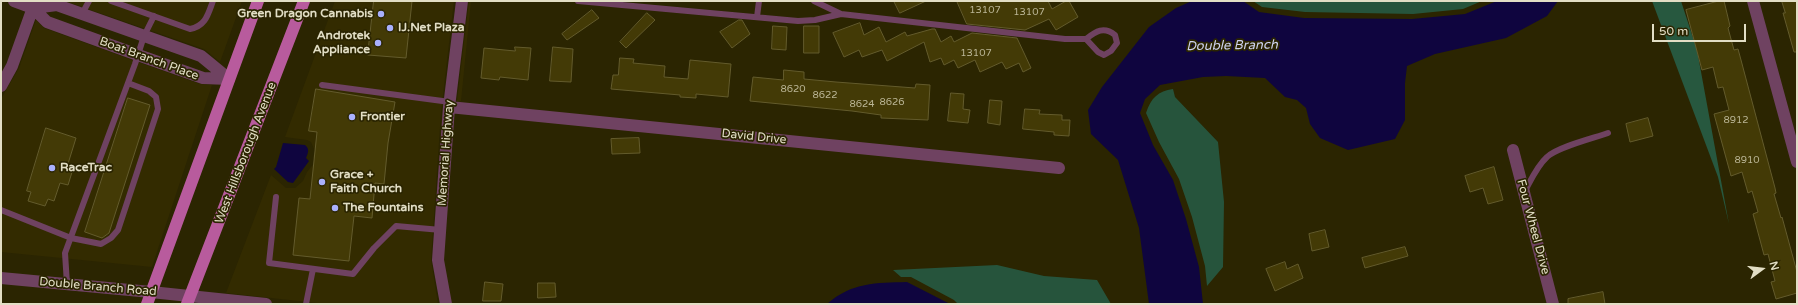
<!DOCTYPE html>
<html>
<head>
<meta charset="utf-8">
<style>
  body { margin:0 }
  #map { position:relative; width:1798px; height:305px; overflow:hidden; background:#2b2501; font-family:"Varela Round",sans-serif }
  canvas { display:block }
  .frame { position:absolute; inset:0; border:2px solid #e2dec5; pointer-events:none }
  .north { position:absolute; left:1742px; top:249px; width:40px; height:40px; -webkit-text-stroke:3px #2b2501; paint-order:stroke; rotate:75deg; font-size:11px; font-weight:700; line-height:16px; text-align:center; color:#e2dec5 }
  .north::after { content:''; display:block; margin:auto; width:14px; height:18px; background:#e2dec5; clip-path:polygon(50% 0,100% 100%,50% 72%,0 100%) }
  .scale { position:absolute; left:1652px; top:24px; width:94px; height:18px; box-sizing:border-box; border:2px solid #e2dec5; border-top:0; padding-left:5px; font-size:12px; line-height:14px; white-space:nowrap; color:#e2dec5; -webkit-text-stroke:3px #2b2501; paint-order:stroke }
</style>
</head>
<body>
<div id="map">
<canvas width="1798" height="305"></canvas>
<div class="frame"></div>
<div class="north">N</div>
<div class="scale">50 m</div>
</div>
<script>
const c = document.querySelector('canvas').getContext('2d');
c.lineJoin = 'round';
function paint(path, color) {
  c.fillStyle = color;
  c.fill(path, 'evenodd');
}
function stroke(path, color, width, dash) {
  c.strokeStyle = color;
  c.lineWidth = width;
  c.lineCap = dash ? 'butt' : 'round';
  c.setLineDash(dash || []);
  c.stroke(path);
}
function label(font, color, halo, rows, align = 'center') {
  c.font = font + ' "Varela Round",sans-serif';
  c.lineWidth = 3.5;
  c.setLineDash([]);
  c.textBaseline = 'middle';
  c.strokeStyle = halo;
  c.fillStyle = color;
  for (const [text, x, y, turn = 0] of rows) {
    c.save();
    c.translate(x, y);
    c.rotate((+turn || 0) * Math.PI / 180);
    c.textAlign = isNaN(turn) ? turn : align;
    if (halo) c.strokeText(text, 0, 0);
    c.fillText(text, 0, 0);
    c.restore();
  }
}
const built = new Path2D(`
  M65,1H242L220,62L204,49Z
  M335,1H454L441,112L431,260L438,304H326L226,293L271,175L286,188H295L303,181L307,172L315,162L313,157L315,151L311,142L307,140L285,137Z
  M469,1H471L461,101H457Z
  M36,20L44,28L135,61L200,84L212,85L152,267L1,252V99L19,68Z`);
const green = new Path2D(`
  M1253,1H1482L1463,9L1413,14L1305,12L1262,7Z
  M1173,89L1175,97L1218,142L1224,202L1223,267L1207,286L1205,266L1192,217L1179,179L1159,142L1146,113C1151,98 1158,91 1173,89Z
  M997,265L1044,276L1097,280L1111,304H958L954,300L911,277H901L893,270Z`);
const forest = new Path2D(`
  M1652,1H1681L1697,50L1729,224L1718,177Z`);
const water = new Path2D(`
  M1192,1H1243L1259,12L1304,18L1412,19L1465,14L1497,1H1558L1547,16L1506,38L1435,54L1407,66L1405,83V120L1395,139L1348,150L1320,138L1310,124L1306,108L1297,100L1285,97L1265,78L1226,76L1203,77L1160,85L1145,99L1140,113L1153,145L1173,180L1186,219L1199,267L1203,304H1149L1139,228L1118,160L1091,134L1088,110L1102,87L1149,27L1176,8Z
  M283,143L305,145C310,149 308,153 306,158L309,161L293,183L288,182L274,169L276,167Z
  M907,282L950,304H827C852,282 876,283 907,282Z`);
const building = new Path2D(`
  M374,1H412L406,58L368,55Z
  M894,1H926L900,13Z
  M957,1H1048L1052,9L1066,1H1069L1078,17L1056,30L1049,19L1025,30L967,24Z
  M1719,1H1724L1725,5L1730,26L1728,28L1734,50L1738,49L1741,60L1775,188L1776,193L1774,194L1781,218L1782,217L1797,272V293L1776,299L1771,282L1775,281L1768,254L1764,255L1753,214L1758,212L1752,191L1748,193L1742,172L1731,176L1714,114L1729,110L1723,87L1718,88L1713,67L1702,70L1686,10Z
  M1782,1H1797V52H1794L1783,13H1785Z
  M592,10L599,18L567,40L562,34Z
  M647,13L655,20L626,48L620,42Z
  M739,20H742L750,34L732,48L720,32Z
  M860,23L864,35L879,27L886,42L905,32L907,36L932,29H935L941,42L951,36L954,42L972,33L1017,38L1031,68L1023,72L1019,63L1006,69L1002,62L980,72L975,60L958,68L954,60L944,65L941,58L930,62L924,42L887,61L882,50L862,57L859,50L844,57L833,33Z
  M773,26L787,27L786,50L772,49Z
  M804,26H819V53H804Z
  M515,47L531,48L528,80L500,77L499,80L481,78L484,48L515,51Z
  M553,47L573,49L571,82L550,81Z
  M620,58L634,59L633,63L665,66L664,77L688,79L690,60L731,64L728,97L696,94V98L680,97V95L611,89L613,75H618Z
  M784,70L804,72V79L836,82L915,88L916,84L930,85L928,120L881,118V115L852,111L750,101L753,77L783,80Z
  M316,89L395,102L388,143L384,184L375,183L372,218L354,216L349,261L293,255L299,198L310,199L317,132L309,131Z
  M951,93L964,94L963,109L970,110L968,123L948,121Z
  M128,98L150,105L109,233L102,238L85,232Z
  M990,100L1002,101L1000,125L988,123Z
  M1025,109L1040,110L1039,114L1062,115V120H1070L1069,136L1054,135V132L1023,129Z
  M1648,118L1653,136L1630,142L1626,124Z
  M46,128L76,138L67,167L73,169L68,185L60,183L54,201L48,199L45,206L28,201L31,192L27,191Z
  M639,138L640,153L612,154L611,139Z
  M1494,167L1503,200L1488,204L1483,188L1470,192L1465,176Z
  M1325,230L1329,247L1312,251L1309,234Z
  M1405,247L1408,256L1365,268L1362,258Z
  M1285,262L1287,269L1298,264L1303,278L1275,291L1266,269Z
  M485,282L503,284L501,301H483Z
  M538,283H555L556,297L538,298Z
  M1603,292L1605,304H1568V299Z`);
const service = new Path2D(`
  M111,1L190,29C206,26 208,14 213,1
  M578,1L798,21L815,20L841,14L814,1
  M82,14L89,1
  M841,14L1065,39H1086C1096,31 1104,26 1115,35L1117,43L1111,51L1104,55L1098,52L1086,39
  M757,17L759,1
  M322,85L450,102
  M1525,191C1531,180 1537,166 1547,157C1557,147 1594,138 1608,133
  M276,197L269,263L353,274L374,248L396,226L441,230
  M1,210L71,238L101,244L111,238L118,230L158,109L156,97L149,91L128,83
  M67,284L65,253L135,64L144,36L154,16
  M306,304L313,269`);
const minor = new Path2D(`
  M14,1L33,8L47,22L138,55L203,78L229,79L201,56L57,5L33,8
  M1753,1L1797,162
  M1,86L12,66L35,2
  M449,107L1059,168
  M1513,150L1553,304
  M1,278L151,292
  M446,304L438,260L449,107L462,1`);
const tertiary = new Path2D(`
  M151,292L266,304`);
const primary = new Path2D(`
  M147,304L258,1
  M187,304L304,1`);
const markers = [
  [381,14,4,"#a9b0fc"],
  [390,28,4,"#a9b0fc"],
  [378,43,4,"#a9b0fc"],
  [352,117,4,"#a9b0fc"],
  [52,168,4,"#a9b0fc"],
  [322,182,4,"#a9b0fc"],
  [335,208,4,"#a9b0fc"]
];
const numberNames = [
  ["13107",985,10],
  ["13107",1029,12],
  ["13107",976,53],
  ["8620",793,89],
  ["8622",825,95],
  ["8626",892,102],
  ["8624",862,104],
  ["8912",1736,120],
  ["8910",1747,160]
];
const poiNames = [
  ["Green Dragon Cannabis",373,14,"right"],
  ["IJ.Net Plaza",398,28],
  ["Androtek",370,36,"right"],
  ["Appliance",370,50,"right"],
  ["Frontier",360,117],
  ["RaceTrac",60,168],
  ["Grace +",330,175],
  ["Faith Church",330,189],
  ["The Fountains",343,208]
];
const streetNames = [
  ["Boat Branch Place",149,59,20],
  ["David Drive",754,137,6],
  ["West Hillsborough Avenue",246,153,-69],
  ["Memorial Highway",446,153,-86],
  ["Four Wheel Drive",1533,227,75],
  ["Double Branch Road",98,287,5]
];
const waterNames = [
  ["Double Branch",1232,46,-1]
];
paint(built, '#332b00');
paint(green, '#26543c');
paint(forest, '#27583f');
paint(water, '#0f053f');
paint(building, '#433a06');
stroke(building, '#635b2c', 1);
stroke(service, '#6f4261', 6);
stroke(minor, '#6f4261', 12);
stroke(tertiary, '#6f4261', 12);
stroke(primary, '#b85b9d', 12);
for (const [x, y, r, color] of markers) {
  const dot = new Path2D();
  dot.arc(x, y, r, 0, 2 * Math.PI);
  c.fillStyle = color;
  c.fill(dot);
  stroke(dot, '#2b2501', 1.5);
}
label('10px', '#bab595', null, numberNames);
label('bold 12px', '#e2dec5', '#2b2501', poiNames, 'left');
label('12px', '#e2dec5', '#2b2501', streetNames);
label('italic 13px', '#ced2ef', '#2b2501', waterNames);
</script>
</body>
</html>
